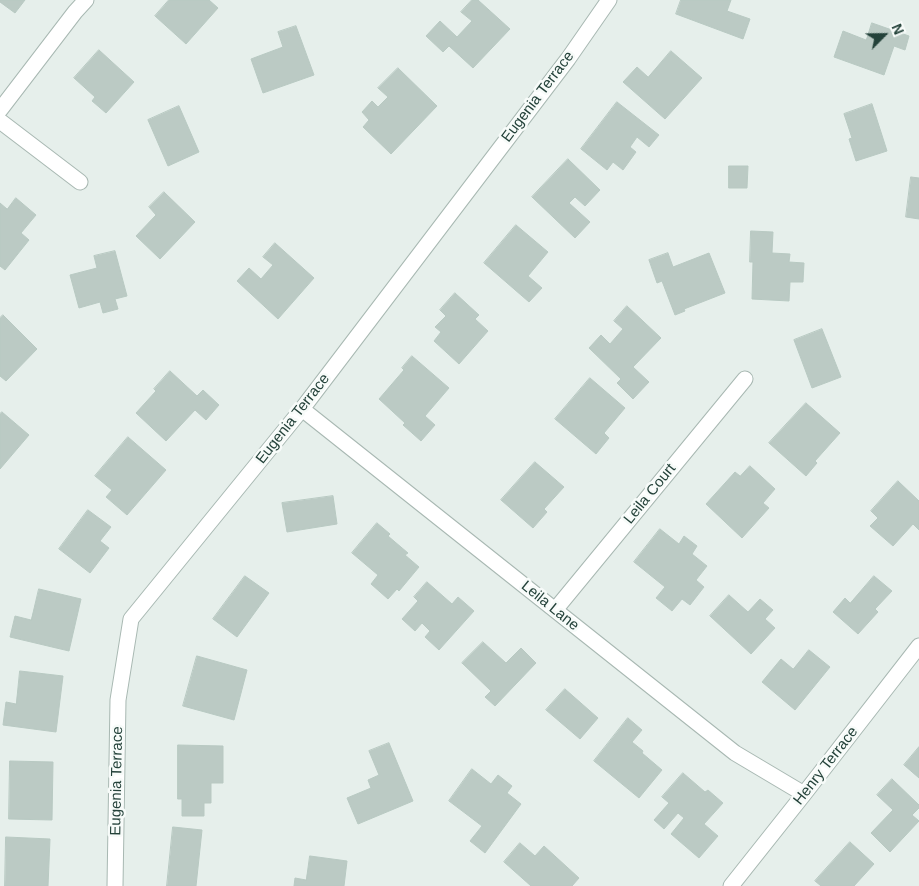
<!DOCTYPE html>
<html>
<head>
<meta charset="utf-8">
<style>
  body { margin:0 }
  #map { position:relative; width:919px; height:886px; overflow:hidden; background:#e6efeb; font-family:Arial,sans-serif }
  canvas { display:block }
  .north { position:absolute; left:859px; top:10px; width:50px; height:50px; -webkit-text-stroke:4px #f7fbf9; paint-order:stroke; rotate:67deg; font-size:14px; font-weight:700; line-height:20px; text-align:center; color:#24423a }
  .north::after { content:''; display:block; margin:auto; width:18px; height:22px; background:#24423a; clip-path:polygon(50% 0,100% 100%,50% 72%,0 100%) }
</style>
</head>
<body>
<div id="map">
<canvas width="919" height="886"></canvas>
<div class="north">N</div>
</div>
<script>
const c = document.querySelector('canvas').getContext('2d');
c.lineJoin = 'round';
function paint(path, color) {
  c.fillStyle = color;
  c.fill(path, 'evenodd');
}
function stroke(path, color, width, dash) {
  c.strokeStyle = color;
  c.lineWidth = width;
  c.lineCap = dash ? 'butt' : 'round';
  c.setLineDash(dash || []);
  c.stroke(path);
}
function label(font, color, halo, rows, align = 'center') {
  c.font = font + ' Arial,sans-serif';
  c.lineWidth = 5;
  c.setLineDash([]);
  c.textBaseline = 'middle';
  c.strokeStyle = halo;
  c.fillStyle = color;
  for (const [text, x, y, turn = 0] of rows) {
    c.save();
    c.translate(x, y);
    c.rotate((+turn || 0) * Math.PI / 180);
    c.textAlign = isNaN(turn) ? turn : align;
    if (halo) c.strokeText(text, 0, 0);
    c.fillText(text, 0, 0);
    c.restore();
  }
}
const building = new Path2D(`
  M0,0H25L15,13L0,2Z
  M169,0H209L218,8L186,44L155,16Z
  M472,0H478L510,29L473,68L449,46L443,52L426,36L440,21L457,37L472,21L461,12Z
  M681,0H731L727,11L750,19L743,39L676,14Z
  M872,23L909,36L905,50L894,46L884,75L834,57L843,31L866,40Z
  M296,26L314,75L263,93L251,59L283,47L278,32Z
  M99,50L134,82L106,113L92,101L95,97L74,78Z
  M671,51L702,78L665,119L623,82L637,67L648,77Z
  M398,68L437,106L391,154L363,127L369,120L362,112L372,101L378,107L388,97L378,88Z
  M617,102L659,135L649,147L637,137L630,147L636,152L623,170L613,162L607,170L581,149Z
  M872,104L887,151L856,161L849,139L852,138L844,114Z
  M179,106L199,152L168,166L148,120Z
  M568,159L600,190L585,206L575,197L569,203L590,222L575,238L532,197Z
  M729,166H748L747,188H729Z
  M911,177L919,178V219L906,217Z
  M164,192L195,222L160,259L136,236L156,215L149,207Z
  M16,198L36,215L21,233L29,240L5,270L0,266V203L7,209Z
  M516,225L548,252L528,276L542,288L529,302L484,263Z
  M751,231L773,232L772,253L790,254L789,262L804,263L803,282H790L789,301L752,299L753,262H750Z
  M275,243L314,278L278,319L237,281L249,268L261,279L273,265L263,257Z
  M115,251L127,296L115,299L118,309L103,313L100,302L79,308L70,275L97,268L94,256Z
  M668,253L673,267L709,253L725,293L684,309L685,311L675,315L662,281L657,283L649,260Z
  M455,293L479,315L475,319L488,331L459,364L434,341L441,332L435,327L446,316L440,310Z
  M627,306L661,338L633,367L649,382L633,399L617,383L621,379L589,348L601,335L610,344L623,329L614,321Z
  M3,315L37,349L6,381L0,376V318Z
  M822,329L841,377L812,388L794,340Z
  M412,356L449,388L425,416L435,425L421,441L403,425L405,423L379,399L404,370L402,368Z
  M170,371L197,396L203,390L219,405L206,420L195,410L166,441L136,413L156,391L154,389Z
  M590,378L625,408L604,433L609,438L596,454L555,419Z
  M806,403L840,433L815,461L817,463L806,476L769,443Z
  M2,412L29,435L0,469V414Z
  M128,437L166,470L127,515L106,497L112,490L95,476Z
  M535,462L564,487L544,509L547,512L533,528L501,500Z
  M750,466L775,489L763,503L769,508L742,538L706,504L735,472L740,476Z
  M898,481L919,501V530L913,524L893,546L870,526L878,518L871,511Z
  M333,496L337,524L287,532L282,503Z
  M88,510L111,527L100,541L109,548L90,573L59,549Z
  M377,523L390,534L388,536L408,553L405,555L419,567L399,591L397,589L388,599L371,584L378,575L352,553Z
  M660,529L679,544L684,536L697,546L692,554L707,566L696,580L704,587L690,605L682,599L672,611L656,598L665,587L634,562Z
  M245,576L269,593L237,637L213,619Z
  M874,576L892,591L875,609L878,612L858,634L833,612L845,598L850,603Z
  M427,582L452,604L458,597L474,611L439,650L425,637L430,631L422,623L415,631L402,619L418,601L414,597Z
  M39,589L81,599L69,651L10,637L15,616L31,620Z
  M729,595L748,612L760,599L773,610L765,619L775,628L751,654L710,616Z
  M483,642L506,663L521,648L536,663L495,706L485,697L491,691L462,663Z
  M809,650L830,667L795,710L762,682L781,659L793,669Z
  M197,656L247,670L234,720L183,706Z
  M20,671L63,676L56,732L3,725L6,702L16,704Z
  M565,689L598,718L580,739L546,710Z
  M628,718L642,730L632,742L643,751L642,753L662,770L639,798L594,761Z
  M389,743L413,801L358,824L347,798L371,788L368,780L379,775L369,751Z
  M178,745L223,746V783H211V803H204V816H182V799H178Z
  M919,747V778L904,765Z
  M10,761L53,762L52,820L9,819Z
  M472,769L491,784L498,775L512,786L507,793L521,804L485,853L470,841L482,826L449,801Z
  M683,773L705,792L708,790L723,803L704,824L718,836L699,858L671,834L684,818L678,813L664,829L654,820L669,803L662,797Z
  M892,779L919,805V808L912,815L919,821L890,852L871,833L893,810L877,795Z
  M173,827L202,830L196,886H167Z
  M6,837L50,839L48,886H5Z
  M850,842L874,864L854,886H821L815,881Z
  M520,843L535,856L544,846L579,878L572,886H531L504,862Z
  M310,856L347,861L344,886H294L295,878L306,880Z`);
const street = new Path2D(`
  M0,110L75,12L86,0
  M0,121L80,182
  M302,409L735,753L804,794
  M555,610L745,379
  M115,886L118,700L131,619L302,409L568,59L609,0
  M731,886L804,794L919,646`);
const streetNames = [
  ["Eugenia Terrace",538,97,-53],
  ["Eugenia Terrace",293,419,-52],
  ["Leila Court",650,494,-51],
  ["Leila Lane",550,606,39],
  ["Henry Terrace",826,766,-52],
  ["Eugenia Terrace",117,781,-89]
];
paint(building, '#bbcac4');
stroke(building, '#b8c9c2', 1);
stroke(street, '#a8b8b2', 17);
stroke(street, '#fff', 15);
label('15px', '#24423a', '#f7fbf9', streetNames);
</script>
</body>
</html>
